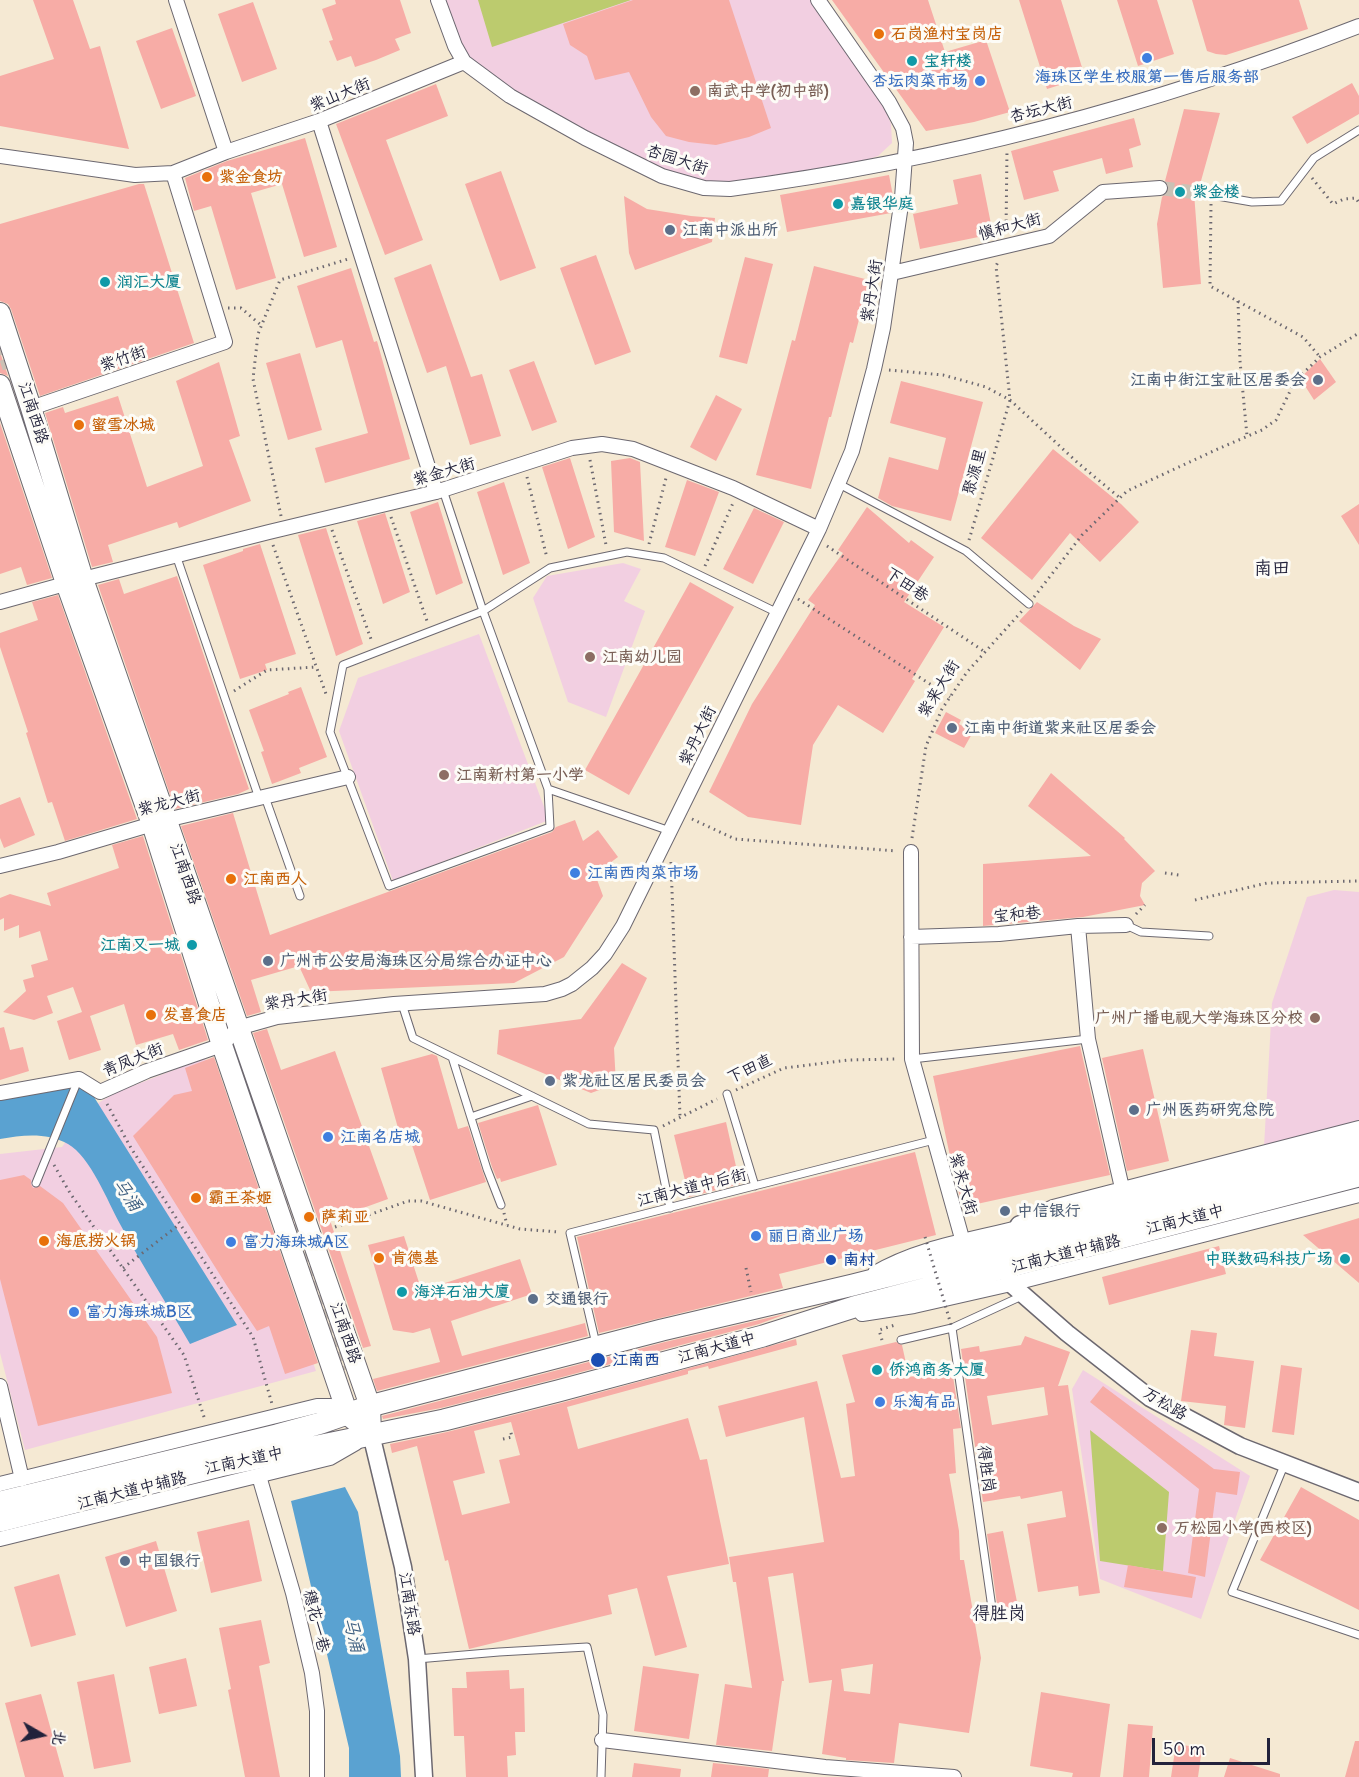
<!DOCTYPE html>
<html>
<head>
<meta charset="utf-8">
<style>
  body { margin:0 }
  #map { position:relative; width:1359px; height:1777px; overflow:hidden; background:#f5e9d3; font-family:Delius,"LXGW WenKai TC",sans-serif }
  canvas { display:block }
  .north { position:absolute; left:12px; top:1705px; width:60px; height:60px; -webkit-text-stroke:4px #fdfcf7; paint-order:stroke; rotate:99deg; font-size:16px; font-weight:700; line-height:24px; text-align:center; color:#22223b }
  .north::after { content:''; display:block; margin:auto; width:21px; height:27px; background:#22223b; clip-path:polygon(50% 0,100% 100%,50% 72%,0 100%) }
  .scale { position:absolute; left:1152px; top:1738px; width:118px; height:27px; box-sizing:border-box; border:3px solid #22223b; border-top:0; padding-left:8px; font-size:18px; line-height:21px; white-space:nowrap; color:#22223b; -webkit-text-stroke:4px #fdfcf7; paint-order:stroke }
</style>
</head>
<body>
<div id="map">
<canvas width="1359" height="1777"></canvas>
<div class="north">北</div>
<div class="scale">50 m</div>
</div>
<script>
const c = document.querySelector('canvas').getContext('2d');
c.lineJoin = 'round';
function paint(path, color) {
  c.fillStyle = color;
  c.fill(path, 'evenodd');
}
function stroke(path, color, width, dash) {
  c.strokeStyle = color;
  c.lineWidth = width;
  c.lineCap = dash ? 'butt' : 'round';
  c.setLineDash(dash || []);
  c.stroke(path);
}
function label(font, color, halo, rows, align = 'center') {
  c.font = font + ' Delius,"LXGW WenKai TC",sans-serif';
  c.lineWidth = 6;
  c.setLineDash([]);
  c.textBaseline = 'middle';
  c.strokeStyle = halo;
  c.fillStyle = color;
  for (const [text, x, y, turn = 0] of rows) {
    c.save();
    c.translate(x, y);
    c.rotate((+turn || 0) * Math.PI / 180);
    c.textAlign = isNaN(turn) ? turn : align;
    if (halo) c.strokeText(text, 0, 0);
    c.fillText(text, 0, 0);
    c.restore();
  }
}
const built = new Path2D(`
  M442,0H813L833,34L867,77L884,106L891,124L892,143L878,156L841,168L731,186L682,179L616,151L487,76L465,58Z
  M623,563L641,569L624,601L645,611L606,717L568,702L533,598L547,576Z
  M479,634L549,820L393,881L339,731L358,678Z
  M1334,890L1359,892V1122L1264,1147L1272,1003L1307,897Z
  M205,1058L316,1371L25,1450L0,1353V1154L62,1147L88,1109L117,1092Z
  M1083,1370L1250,1476L1201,1619L1100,1579L1072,1389Z`);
const green = new Path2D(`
  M478,0H631L492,47Z
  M1090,1430L1169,1492L1163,1571L1100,1561Z`);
const water = new Path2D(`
  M56,1087H81L94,1097L237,1325L190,1344C167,1304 142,1265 120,1224C108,1202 90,1156 68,1144C46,1132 23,1135 0,1139V1098Z
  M345,1487L358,1512L400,1756L401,1777H349V1748L291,1501Z`);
const building = new Path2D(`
  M33,0H73L90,49L100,46L129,149L0,126V76L54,59Z
  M335,0H400L411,33L395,39L400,50L376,60L355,67L351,56L337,61L329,41L333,40L322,9L336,4Z
  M633,0H729L771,128L749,137L716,145L689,142L666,136L651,117L629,72L595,80L587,56L570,45L563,24Z
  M832,0H928L945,52L986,40L1010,112L974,122L926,131Z
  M1019,0H1061L1085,77L1047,89Z
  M1117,0H1157L1174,54L1138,66Z
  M1192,0H1299L1308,29L1226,55L1216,54L1207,51Z
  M253,2L277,69L242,82L218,14Z
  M172,28L196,96L161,109L136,41Z
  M1352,83L1359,96V114L1307,144L1292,117Z
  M436,84L448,116L386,140L423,240L385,255L336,124Z
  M1184,109L1220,113L1199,188L1194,193L1201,284L1163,288L1157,224L1162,197L1168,191L1169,187L1165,181Z
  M1134,118L1141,145L1129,149L1133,167L1106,174L1102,158L1053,171L1059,191L1024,200L1011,151Z
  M305,138L337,247L304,257L282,184L251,193L276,278L236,290L211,206L194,211L185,178L227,161Z
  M501,171L536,268L500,281L465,184Z
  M981,174L993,234L920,249L913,214L958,204L953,180Z
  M889,175L893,196L891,213L787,232L780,195Z
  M139,184H144L194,343L40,396L11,309L8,304L0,301V224Z
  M624,196L647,209L691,216L715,218L712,242L635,270L629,253Z
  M596,255L631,352L595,365L560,268Z
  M745,257L773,264L747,364L719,357Z
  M431,264L471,377L482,374L501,436L470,445L446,366L427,373L394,278Z
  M814,266L869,280L853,343L850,342L831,417H829L811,489L756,475L792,340L795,341Z
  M351,268L374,342L377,341L410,459L325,483L315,448L368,433L342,340L316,348L297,286Z
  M0,352L8,376L0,373Z
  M300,353L322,430L288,440L266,363Z
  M1320,359L1336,382L1314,400L1300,378Z
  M534,361L557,422L532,431L509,370Z
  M219,362L240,436L229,440L251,501L179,528L177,522L108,545L113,562L92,567L45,413L63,407L65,413L118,396L147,487L203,466L176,381Z
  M901,381L983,402L951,521L892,506L878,498L889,457L938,470L946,438L890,423Z
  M716,395L742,409L716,461L690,447Z
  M0,423L52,578L27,585L21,567L0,574Z
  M1053,449L1121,504L1139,522L1100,562L1070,533L1032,580L981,538Z
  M570,458L595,537L568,549L542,467Z
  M630,458L640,462L644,541L614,532L611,461Z
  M687,480L719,492L695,556L665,547Z
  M504,482L530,563L503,575L477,492Z
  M438,502L463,583L436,595L410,512Z
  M1359,504V545L1341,516Z
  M867,507L909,543L911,540L934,557L904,602L944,627L912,679L915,681L883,733L838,705L813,745L801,825L748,817L709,792L752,704L815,605L808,600L843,553L838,550Z
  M754,508L784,522L753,584L723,569Z
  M385,513L410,592L383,604L357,521Z
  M326,528L363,644L336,656L298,535Z
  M260,544L296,654L265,664L267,670L240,679L203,565L243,551V549Z
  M177,576L249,789L238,794L175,809L98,585L119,579L124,594Z
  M690,582L734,607L629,795L585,770Z
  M58,595L137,819L65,841L52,802L48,803L26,733L28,732L0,647V633L38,620L32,602Z
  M1037,602L1074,626L1101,639L1080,670L1019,621Z
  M301,687L327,757L299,768L301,773L272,784L261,752L264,751L249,710L289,694L288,692Z
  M946,712L961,720L959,724L973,732L964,748L935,733Z
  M1051,773L1125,838L1124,839L1155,871L1142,883L1140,896L1145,905L1083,917L983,926V864L1091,856L1028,806Z
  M20,797L35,835L4,848L0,838V805Z
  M233,813L270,935L552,832L556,827L575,820L583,841L598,830L618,857L595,874L603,896L564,957L514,983L311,992L299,966L251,980L261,1012L247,1016L181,826Z
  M143,836L208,1040L179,1050L173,1034L136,1045L124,1004L90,1016L101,1050L69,1060L57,1021L82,1012L73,987L47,996L53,1013L34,1020L3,1012L26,991L23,980L34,977L31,965L48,960L40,931L19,938V925L4,931V918L0,920V898L10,894L51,906L47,893L119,868L112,845Z
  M622,963L647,978L614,1048L616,1084L591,1093L497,1054L499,1030L581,1019Z
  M4,1027L10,1050L23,1047L29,1071L0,1080V1028Z
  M267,1029L281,1070L335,1051L388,1199L330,1220L371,1346L363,1348L253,1033Z
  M1080,1046L1110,1175L963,1207L954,1175L933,1076Z
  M1143,1049L1169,1161L1127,1171L1102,1058Z
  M432,1054L437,1056L458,1129L468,1126L486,1182L430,1200L408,1133L400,1135L381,1068Z
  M214,1057L318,1363L285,1374L269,1326L257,1331L227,1286L133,1136L174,1095L192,1091L185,1068Z
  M538,1105L557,1165L501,1182L500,1178L497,1179L492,1167L478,1123Z
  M726,1122L740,1184L689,1197L674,1135Z
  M915,1152L936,1235L779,1274L783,1288L599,1333L577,1237Z
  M24,1175L31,1180V1184L33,1188L40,1186L63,1203L157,1337L172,1393L38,1426L0,1279V1180Z
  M1359,1218V1283L1303,1235Z
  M404,1236L423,1295L447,1288L445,1283L520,1259L532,1294L451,1321L462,1356L585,1323L588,1336L377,1391L373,1379L440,1362L430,1328L413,1333L393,1330L368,1245Z
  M1219,1246L1226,1274L1109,1305L1102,1277Z
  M789,1313L759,1324L555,1379L441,1408L383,1419L382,1416L665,1342Z
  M1191,1330L1217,1333L1214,1356L1254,1361L1245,1428L1224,1425L1226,1406L1181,1401Z
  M1025,1336L1070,1352L1058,1386L1068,1385L1100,1593L1079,1596L1078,1586L1038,1592L1027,1524L1066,1517L1062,1491L1021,1499L1020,1496L983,1502L961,1349L979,1346L980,1352L1021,1345ZM1044,1387L1048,1415L992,1425L987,1396Z
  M796,1339L797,1345L709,1369L708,1366L688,1371V1374L567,1407L578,1449L688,1418L700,1460L707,1459L729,1564L667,1576L687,1647L655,1656L637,1588L608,1595L612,1614L469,1649L448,1560L445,1561L417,1446L392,1453L390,1444L447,1432L561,1403ZM511,1422L520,1455L499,1460L510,1503L462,1515L453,1481L485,1473L474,1431Z
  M896,1342L902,1345L909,1377L952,1370L961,1428L953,1429L956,1473L949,1474L959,1531L960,1560H964L981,1658L969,1733L899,1723L894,1763L846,1760V1758L822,1754L832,1680L809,1683L793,1573L768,1577L784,1681H782L772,1751L716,1745L725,1684L752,1688L736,1582H733L729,1557L824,1542L804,1417L726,1437L718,1406L817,1381L841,1478L855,1476L846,1404L855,1402L842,1355ZM873,1664L870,1694L844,1691L841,1669Z
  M1281,1365L1302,1368L1294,1435L1272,1432Z
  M1103,1386L1214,1469L1240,1472L1237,1495L1216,1492L1205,1577L1188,1573L1199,1489L1090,1402Z
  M1301,1487L1359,1520V1610L1260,1560Z
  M249,1520L262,1581L211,1593L197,1532Z
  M1003,1531L1018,1607L998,1611L987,1534Z
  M156,1541L177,1611L126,1627L105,1557Z
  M1128,1565L1196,1577L1192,1598L1124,1587Z
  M59,1574L76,1635L31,1647L14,1587Z
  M261,1620L270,1663L259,1666L280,1777H245L228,1690L231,1689L219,1628Z
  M186,1658L197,1706L159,1714L149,1667Z
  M643,1666L699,1674L689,1739L634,1731Z
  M509,1670L510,1689L524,1688L525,1732H515L516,1755L507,1756L508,1777H466L464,1736H454L452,1688H467L466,1672Z
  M114,1674L131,1762L94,1769L77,1682Z
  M1041,1692L1110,1704L1100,1777H1072L1073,1773L1030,1766Z
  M41,1694L64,1777H25L5,1703Z
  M1128,1724L1153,1726L1149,1777H1123Z
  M1355,1741H1359V1777H1345Z
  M1176,1744L1202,1748L1198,1777H1171Z
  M1230,1758L1280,1774V1777H1224Z
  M634,1763L681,1769L680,1777H632Z
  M713,1763L769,1769L768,1777H711Z`);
const pedestrianTunnel = new Path2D(`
  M0,345L8,370
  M287,1195L345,1370`);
const minorTunnel = new Path2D(`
  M1160,188L1200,193`);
const path = new Path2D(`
  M1312,178L1333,204L1344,199L1356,198L1359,203
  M1211,204L1210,286L1303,337L1320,357
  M1006,233L1007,149
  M1238,301L1240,361L1247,436
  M228,308H241L262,326
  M889,370L943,375L986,387L1010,400L1078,463L1120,498
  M590,460L606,545
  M527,477L547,558
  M281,516L253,379L258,334L280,280L348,259
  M391,517L427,621
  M332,530L372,642
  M969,540L1010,400L996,266L998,262
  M649,544L666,478
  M273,545L326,694
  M827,546L985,652
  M705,566L733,503
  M1034,597L1082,535L1127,491L1220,448L1262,430L1276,420L1295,381L1320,357L1359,333
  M798,599L950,697
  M234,691L267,670L316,667
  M692,819L735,839L897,851
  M912,838L926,746L942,709L967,672L1022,611
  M671,862L680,1117
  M1165,873L1179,875
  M1195,900L1267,883L1359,881
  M1136,914L1145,905
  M736,1090L784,1068L849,1060L898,1059
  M107,1104L131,1148L253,1337L272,1404
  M663,1126L717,1099
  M54,1165L70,1193L184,1355L205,1420
  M504,1213L507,1225
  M335,1227L408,1201H421L520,1229L559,1232
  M123,1268L180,1224
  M746,1268L751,1292
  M882,1340L879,1330L895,1325
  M503,1439L512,1437L510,1429`);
const service = new Path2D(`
  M1200,193L1252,202L1281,201L1314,158L1359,130
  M839,484L966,551L1029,604
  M443,490L483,611L548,789L550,827L389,886L330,732L343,665L483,611L550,568L627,552L664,558L778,613
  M176,555L259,798
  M548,789L670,831
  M265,797L300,896
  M1126,925L1141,932L1209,936
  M402,1004L413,1038L589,1124L654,1130L670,1208
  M452,1057L487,1169L501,1205
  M912,1059L1088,1039
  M727,1094L755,1186
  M471,1117L532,1096
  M36,1183L78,1080
  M952,1328L993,1615
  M901,1340L952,1328L1024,1295
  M596,1344L570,1233L934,1140
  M1285,1463L1232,1592L1359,1635
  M417,1659L499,1652L587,1647L603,1715L601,1777`);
const minor = new Path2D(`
  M176,0L226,152
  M438,0L455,46L464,62L510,96L585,138L662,176L704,188L730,189C944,161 1158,104 1359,26
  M319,121L436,492
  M0,156L135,175L173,173L226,152L319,121L464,62
  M892,273L1049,236L1103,192L1160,188
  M31,408L225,342L173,173
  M0,602L83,579L269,532L436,492L572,448L602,444L633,449L733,488L819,529
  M911,852L912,1059L963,1242
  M0,866L58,852L166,820L348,777
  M1078,926L1088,1039L1122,1188
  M911,937L999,934L1078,926L1126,925
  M0,1093L79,1079L100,1092L147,1071L222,1045L238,1028L277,1017L394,1004L545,994L562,989L572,984L592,968L605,954L623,926L819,529L852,451L874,369L883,328L902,198L906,143L903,128L889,102L818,0
  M875,1273C919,1247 972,1240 1021,1227L1034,1216L1053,1207L1359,1128
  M862,1314L914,1306L1011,1284L1359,1195
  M0,1386L22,1479
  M259,1476L293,1593L312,1673L317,1711V1777
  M0,1484L317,1406H331L348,1415
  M0,1539L330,1458L356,1443
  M602,1740L825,1767L954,1777`);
const tertiary = new Path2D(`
  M1006,1266L1011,1284L1067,1333L1150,1398L1240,1446L1359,1492
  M371,1434L403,1567L417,1659L424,1777`);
const secondary = new Path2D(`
  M0,313L31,408L83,579L370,1406L371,1434
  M0,385L66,583L152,824L222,1045L348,1415L371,1434`);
const primary = new Path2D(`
  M0,1502L277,1435L321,1423L370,1406L662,1330L853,1285L1359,1157
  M0,1521L220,1466L444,1420L558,1391L763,1336L854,1307L1359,1176`);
const trunk = new Path2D(`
  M1021,1227L1359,1141`);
const pathBridge = new Path2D(`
  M925,1237L952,1328`);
const markers = [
  [879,34,6,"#e8710a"],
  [1147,58,6,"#3f7fe0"],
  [912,61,6,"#0f9aa8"],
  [980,81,6,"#3f7fe0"],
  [695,91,6,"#8d6e63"],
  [207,177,6,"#e8710a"],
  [1180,192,6,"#0f9aa8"],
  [838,204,6,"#0f9aa8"],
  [670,230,6,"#5c6f8a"],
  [105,282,6,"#0f9aa8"],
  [1318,380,6,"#5c6f8a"],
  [79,425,6,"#e8710a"],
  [590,657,6,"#8d6e63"],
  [952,728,6,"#5c6f8a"],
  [444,775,6,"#8d6e63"],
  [575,873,6,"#3f7fe0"],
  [231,879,6,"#e8710a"],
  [192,945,6,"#0f9aa8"],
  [268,961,6,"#5c6f8a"],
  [151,1015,6,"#e8710a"],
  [1315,1018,6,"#8d6e63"],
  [550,1081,6,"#5c6f8a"],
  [1134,1110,6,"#5c6f8a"],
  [328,1137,6,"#3f7fe0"],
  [196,1198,6,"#e8710a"],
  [1005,1211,6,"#5c6f8a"],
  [309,1217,6,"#e8710a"],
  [756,1236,6,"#3f7fe0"],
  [44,1241,6,"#e8710a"],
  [231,1242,6,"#3f7fe0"],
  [379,1258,6,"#e8710a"],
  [1345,1259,6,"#0f9aa8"],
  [831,1260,6,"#1a4fb4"],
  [402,1292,6,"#0f9aa8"],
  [533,1299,6,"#5c6f8a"],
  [74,1312,6,"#3f7fe0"],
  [598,1360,8,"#1a4fb4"],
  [877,1370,6,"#0f9aa8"],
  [880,1402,6,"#3f7fe0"],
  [1162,1528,6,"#8d6e63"],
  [125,1561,6,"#5c6f8a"]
];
const foodNames = [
  ["石岗渔村宝岗店",891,34],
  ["紫金食坊",219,177],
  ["蜜雪冰城",91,425],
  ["江南西人",243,879],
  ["发喜食店",163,1015],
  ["霸王茶姬",208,1198],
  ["萨莉亚",321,1217],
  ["海底捞火锅",56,1241],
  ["肯德基",391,1258]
];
const cultureNames = [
  ["宝轩楼",924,61],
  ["紫金楼",1192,192],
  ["嘉银华庭",850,204],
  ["润汇大厦",117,282],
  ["江南又一城",180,945,"right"],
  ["中联数码科技广场",1333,1259,"right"],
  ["海洋石油大廈",414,1292],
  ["侨鸿商务大厦",889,1370]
];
const shopNames = [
  ["海珠区学生校服第一售后服务部",1147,77,"center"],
  ["杏坛肉菜市场",968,81,"right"],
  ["江南西肉菜市场",587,873],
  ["江南名店城",340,1137],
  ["丽日商业广场",768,1236],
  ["富力海珠城A区",243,1242],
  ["富力海珠城B区",86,1312],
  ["乐淘有品",892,1402]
];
const educationNames = [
  ["南武中学(初中部)",707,91],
  ["江南幼儿园",602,657],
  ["江南新村第一小学",456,775],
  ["广州广播电视大学海珠区分校",1303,1018,"right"],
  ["万松园小学(西校区)",1174,1528]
];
const streetNames = [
  ["紫山大街",340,95,-22],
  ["杏坛大街",1041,110,-14],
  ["杏园大街",677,160,18],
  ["慎和大街",1010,227,-15],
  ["紫丹大街",872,291,-81],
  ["紫竹街",123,359,-19],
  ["江南西路",33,413,72],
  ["紫金大街",444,472,-16],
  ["聚源里",975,472,-74],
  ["下田巷",907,585,34],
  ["紫来大街",939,689,-58],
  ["紫丹大街",698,736,-64],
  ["紫龙大街",169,803,-14],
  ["江南西路",185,874,71],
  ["宝和巷",1017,915,-5],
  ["紫丹大街",296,1000,-9],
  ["青凤大街",133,1060,-22],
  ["下田直",750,1069,-25],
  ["紫来大街",963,1184,74],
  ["江南大道中后街",692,1188,-14],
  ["江南大道中",1185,1220,-14],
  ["江南大道中辅路",1066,1254,-14],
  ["江南西路",345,1333,71],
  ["江南大道中",717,1348,-15],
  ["万松路",1165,1404,31],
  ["江南大道中",244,1461,-12],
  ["得胜岗",986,1469,82],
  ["江南大道中辅路",132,1491,-14],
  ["江南东路",409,1604,81],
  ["穗花一巷",316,1621,76]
];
const serviceNames = [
  ["江南中派出所",682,230],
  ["江南中街江宝社区居委会",1306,380,"right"],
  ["江南中街道紫来社区居委会",964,728],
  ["广州市公安局海珠区分局综合办证中心",280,961],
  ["紫龙社区居民委员会",562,1081],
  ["广州医药研究总院",1146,1110],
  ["中信银行",1017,1211],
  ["交通银行",545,1299],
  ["中国银行",137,1561]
];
const transitNames = [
  ["南村",843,1260],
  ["江南西",612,1360]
];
const neighbourhoodNames = [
  ["南田",1272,569],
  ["得胜岗",999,1614]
];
const waterNames = [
  ["马涌",127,1195,56],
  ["马涌",353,1635,76]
];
paint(built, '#f2cfe1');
paint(green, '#bccb6e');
paint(water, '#5aa2d1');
paint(building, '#f7aca6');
stroke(pedestrianTunnel, '#cbc1b5', 10, [10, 5]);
stroke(minorTunnel, '#cbc1b5', 14, [14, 7]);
stroke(service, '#6c6870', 9);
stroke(minor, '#6c6870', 16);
stroke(tertiary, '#6c6870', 19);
stroke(secondary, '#6c6870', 22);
stroke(primary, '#6c6870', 23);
stroke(trunk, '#6c6870', 25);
stroke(path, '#6c6870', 3, [1.5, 4.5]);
stroke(service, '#fff', 7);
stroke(minor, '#fff', 14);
stroke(tertiary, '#fff', 16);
stroke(secondary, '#fff', 20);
stroke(primary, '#fff', 21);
stroke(trunk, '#fff', 22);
stroke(pathBridge, '#6c6870', 3, [1.5, 4.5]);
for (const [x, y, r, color] of markers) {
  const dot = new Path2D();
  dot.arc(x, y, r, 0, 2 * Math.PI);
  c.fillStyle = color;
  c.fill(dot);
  stroke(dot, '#fdfcf7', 2);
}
label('bold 16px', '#c56008', '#fdfcf7', foodNames, 'left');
label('bold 16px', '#0d838f', '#fdfcf7', cultureNames, 'left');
label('bold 16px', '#366cbe', '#fdfcf7', shopNames, 'left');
label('bold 16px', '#785e54', '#fdfcf7', educationNames, 'left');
label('16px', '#22223b', '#fdfcf7', streetNames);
label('bold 16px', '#4e5e75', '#fdfcf7', serviceNames, 'left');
label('bold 16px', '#164399', '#fdfcf7', transitNames, 'left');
label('18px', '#22223b', '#fdfcf7', neighbourhoodNames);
label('italic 18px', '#3b5c7e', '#fdfcf7', waterNames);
</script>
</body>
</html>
